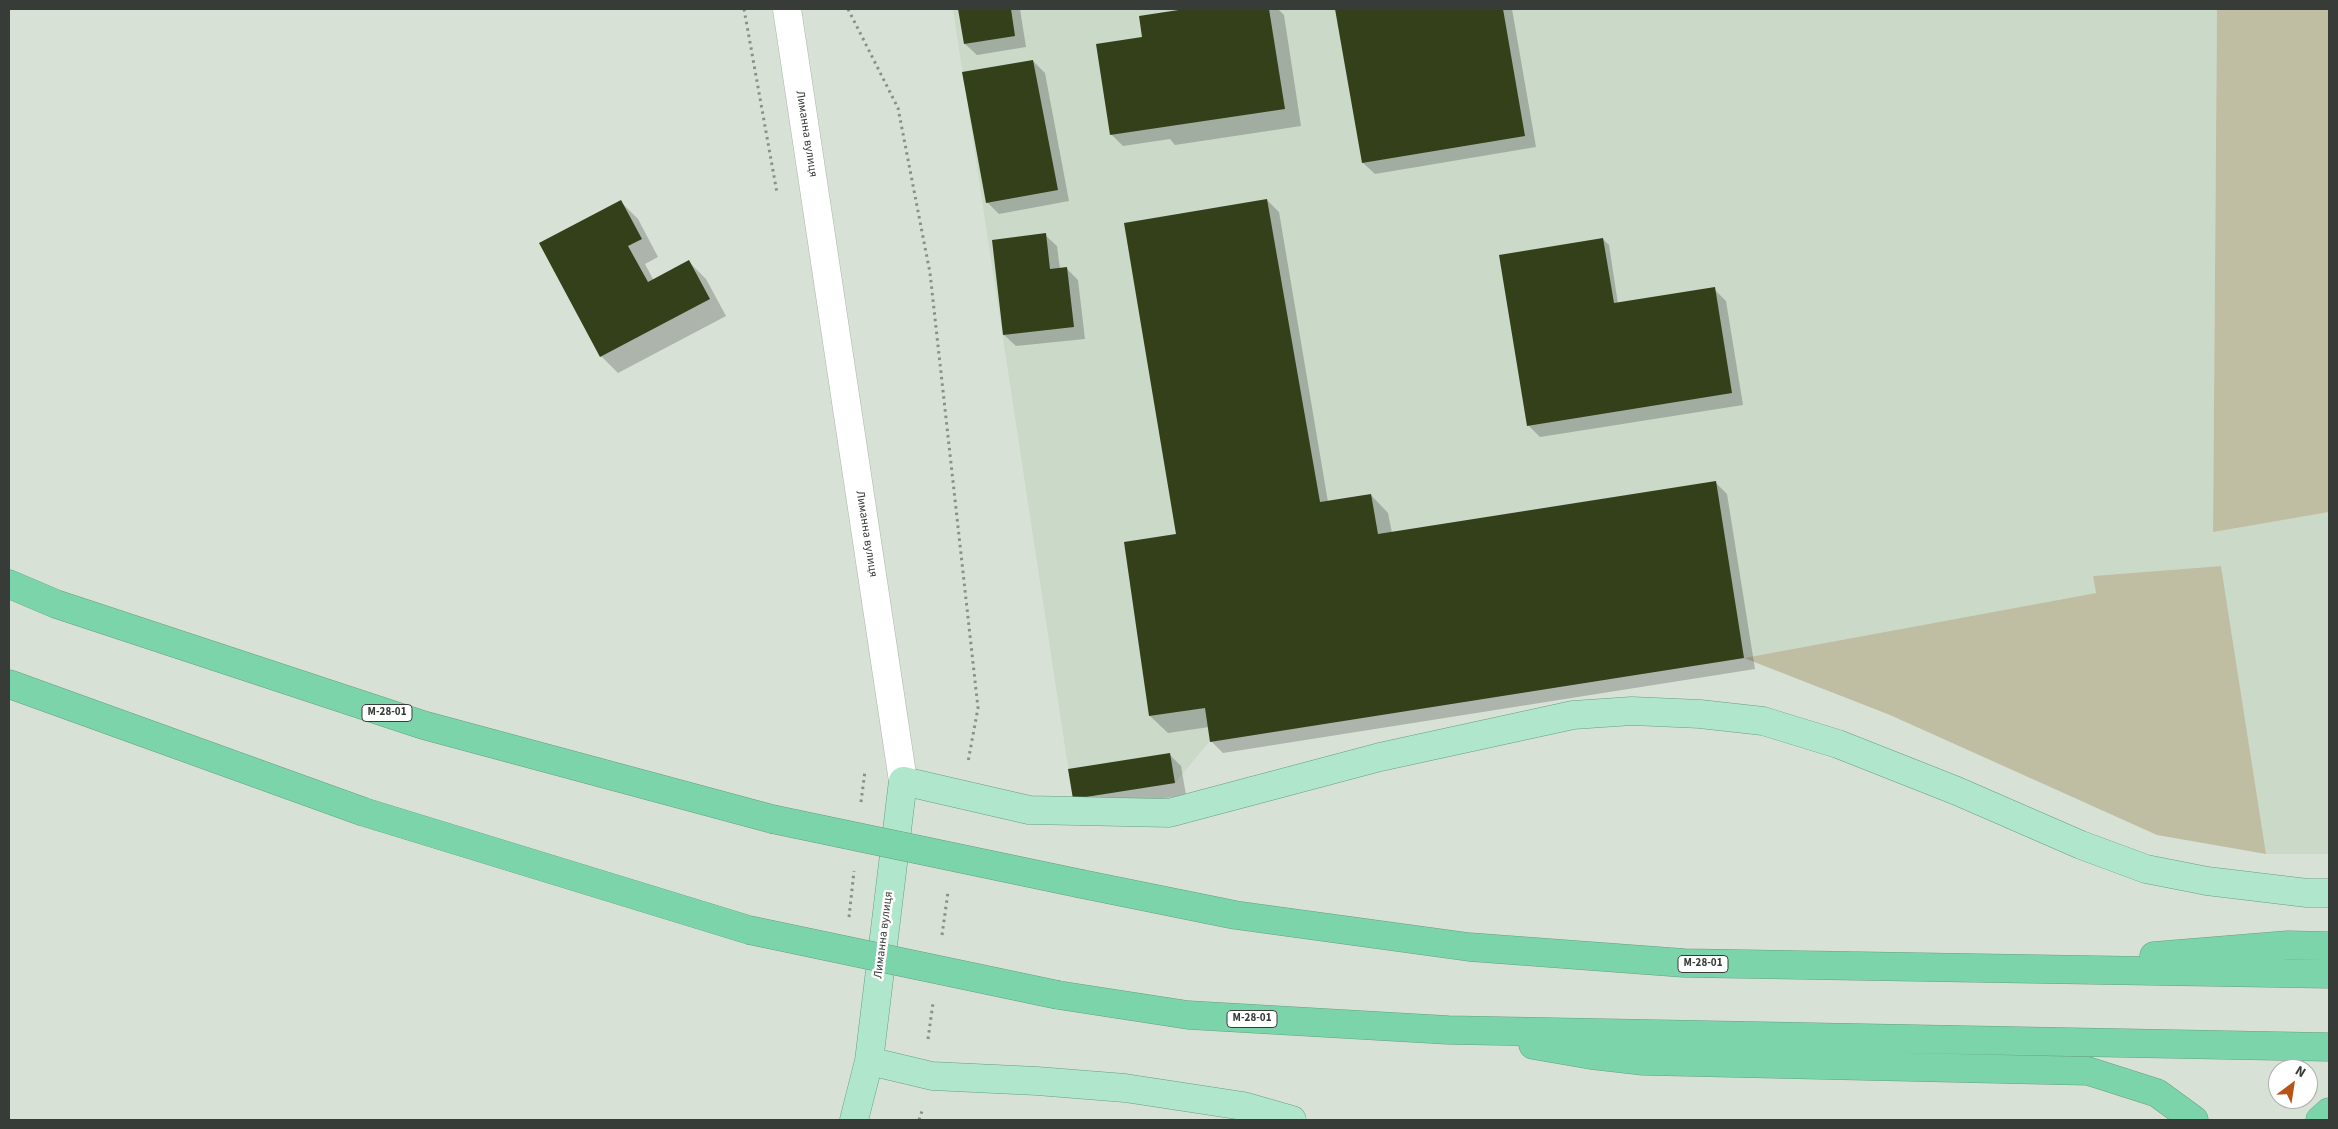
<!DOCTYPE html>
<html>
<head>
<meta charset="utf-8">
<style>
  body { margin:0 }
  #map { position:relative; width:2338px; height:1129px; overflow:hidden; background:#d8e1d6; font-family:"Source Sans 3",sans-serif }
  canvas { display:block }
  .frame { position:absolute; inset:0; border:10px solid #383c38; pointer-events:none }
  .north { position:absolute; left:2268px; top:1059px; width:50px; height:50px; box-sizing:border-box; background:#fff; border:1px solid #afb1af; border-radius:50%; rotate:31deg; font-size:14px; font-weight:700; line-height:20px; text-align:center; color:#383c38 }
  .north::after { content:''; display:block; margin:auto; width:18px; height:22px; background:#b75518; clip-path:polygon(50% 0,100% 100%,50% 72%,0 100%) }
</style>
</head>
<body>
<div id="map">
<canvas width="2338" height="1129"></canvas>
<div class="frame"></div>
<div class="north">N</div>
</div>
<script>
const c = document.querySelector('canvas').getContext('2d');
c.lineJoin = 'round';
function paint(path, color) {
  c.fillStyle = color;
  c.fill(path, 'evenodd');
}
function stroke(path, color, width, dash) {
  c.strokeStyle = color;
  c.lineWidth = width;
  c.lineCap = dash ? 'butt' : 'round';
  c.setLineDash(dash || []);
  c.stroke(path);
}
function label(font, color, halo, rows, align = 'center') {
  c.font = font + ' "Source Sans 3",sans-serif';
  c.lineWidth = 5;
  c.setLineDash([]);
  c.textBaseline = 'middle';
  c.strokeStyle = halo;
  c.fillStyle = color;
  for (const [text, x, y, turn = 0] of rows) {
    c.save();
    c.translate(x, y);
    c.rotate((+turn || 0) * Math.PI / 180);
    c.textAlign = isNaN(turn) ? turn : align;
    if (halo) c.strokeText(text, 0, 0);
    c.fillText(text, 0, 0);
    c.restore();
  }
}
const built = new Path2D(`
  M953,9H2217L2213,531L2329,512V854H2266L2221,566L2093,576L2096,593L1744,658L1210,741L1175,783L1073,799Z`);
const green = new Path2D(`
  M2217,9H2329V512L2213,532Z
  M2221,566L2266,854L2157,835L1890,715L1744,658L2096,593L2093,576Z`);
const shadow = new Path2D(`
  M960,9H1020L1026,47L977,55L965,44Z
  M1193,9H1278L1284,15L1301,126L1175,145L1170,139L1123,146L1112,135L1144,40L1141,17Z
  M1336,9H1512L1536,147L1375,174L1363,163Z
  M1033,61L1045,73L1069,201L999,214L987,202Z
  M1267,200L1279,212L1328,502L1371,495L1388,513L1392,533L1715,482L1727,494L1755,669L1223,753L1211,741L1209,727L1168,733L1150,716L1125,543L1177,535Z
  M621,202L638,219L658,257L645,264L654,281L689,262L706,279L726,316L618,373L601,356Z
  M1045,235L1057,246L1060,269H1067L1078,280L1085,339L1016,346L1004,335Z
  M1603,239L1609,245L1618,304L1714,289L1726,301L1743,405L1540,437L1528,425Z
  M1169,754L1181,766L1186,795L1086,810L1074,799Z`);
const building = new Path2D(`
  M958,9H1011L1015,36L964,44Z
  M1185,9H1269L1285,109L1110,135L1096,44L1142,37L1139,16Z
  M1335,9H1503L1525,136L1362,163Z
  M1033,60L1058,190L986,203L962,72Z
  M1267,199L1320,502L1371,494L1378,534L1716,481L1744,658L1210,742L1205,708L1149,716L1124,542L1176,534L1124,223Z
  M621,200L642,239L628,246L648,282L689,260L710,299L600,357L539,243Z
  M1046,233L1050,269L1067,267L1074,327L1003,335L992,240Z
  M1603,238L1614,303L1715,287L1732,393L1527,426L1499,255Z
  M1170,753L1175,783L1073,799L1068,769Z`);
const path = new Path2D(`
  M744,9L777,193
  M848,9L898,108L930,273L978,708L968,762
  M861,802L865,771
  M849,917L854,871
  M942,935L948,892
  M928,1039L933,1003
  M919,1120L923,1108`);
const minor = new Path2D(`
  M787,9L903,781`);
const major = new Path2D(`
  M869,1061L932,1076L1037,1081L1125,1088L1243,1106L1292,1120
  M854,1120L869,1061L903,781L1029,810L1169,813L1380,757L1573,715L1632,711L1700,714L1763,721L1838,744L1957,791L2081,845L2146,869L2207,881L2307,893H2329`);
const highway = new Path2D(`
  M9,584L56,604L423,725L772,819
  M9,684L364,812L749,930
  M1082,884L1235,915L1469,947L1684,963L2329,974
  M2154,956L2288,945L2329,946
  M1058,995L1188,1015L1448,1030L2329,1047
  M1533,1045L1591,1055L1644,1061L2088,1071L2157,1093L2194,1120
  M2320,1120L2329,1112`);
const highwayBridge = new Path2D(`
  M772,819L1082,884
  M749,930L1058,995`);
const shields = [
  [387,713,50],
  [1703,964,50],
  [1252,1019,50]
];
const shieldNames = [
  ["М-28-01",387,713],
  ["М-28-01",1703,964],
  ["М-28-01",1252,1019]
];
const streetNames = [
  ["Лиманна вулиця",806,134,81],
  ["Лиманна вулиця",866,534,81],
  ["Лиманна вулиця",884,935,-83]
];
paint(built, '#cad9c8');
paint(green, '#c0bea2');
paint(shadow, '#0003');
paint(building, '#34401a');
stroke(minor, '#acb6ab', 29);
stroke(major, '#649f82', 29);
stroke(highway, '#649f82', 29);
stroke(path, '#899088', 3, [2.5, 4]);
stroke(minor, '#fff', 28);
stroke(major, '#b0e6cc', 28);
stroke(highway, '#7cd5aa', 28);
stroke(highwayBridge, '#649f82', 29, []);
stroke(highwayBridge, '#7cd5aa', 28);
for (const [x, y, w] of shields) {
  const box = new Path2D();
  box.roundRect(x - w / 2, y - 8.5, w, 17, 4);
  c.fillStyle = '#fff';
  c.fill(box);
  stroke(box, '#383c38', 1);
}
label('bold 11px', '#383c38', null, shieldNames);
label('12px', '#383c38', '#fff', streetNames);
</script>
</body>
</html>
